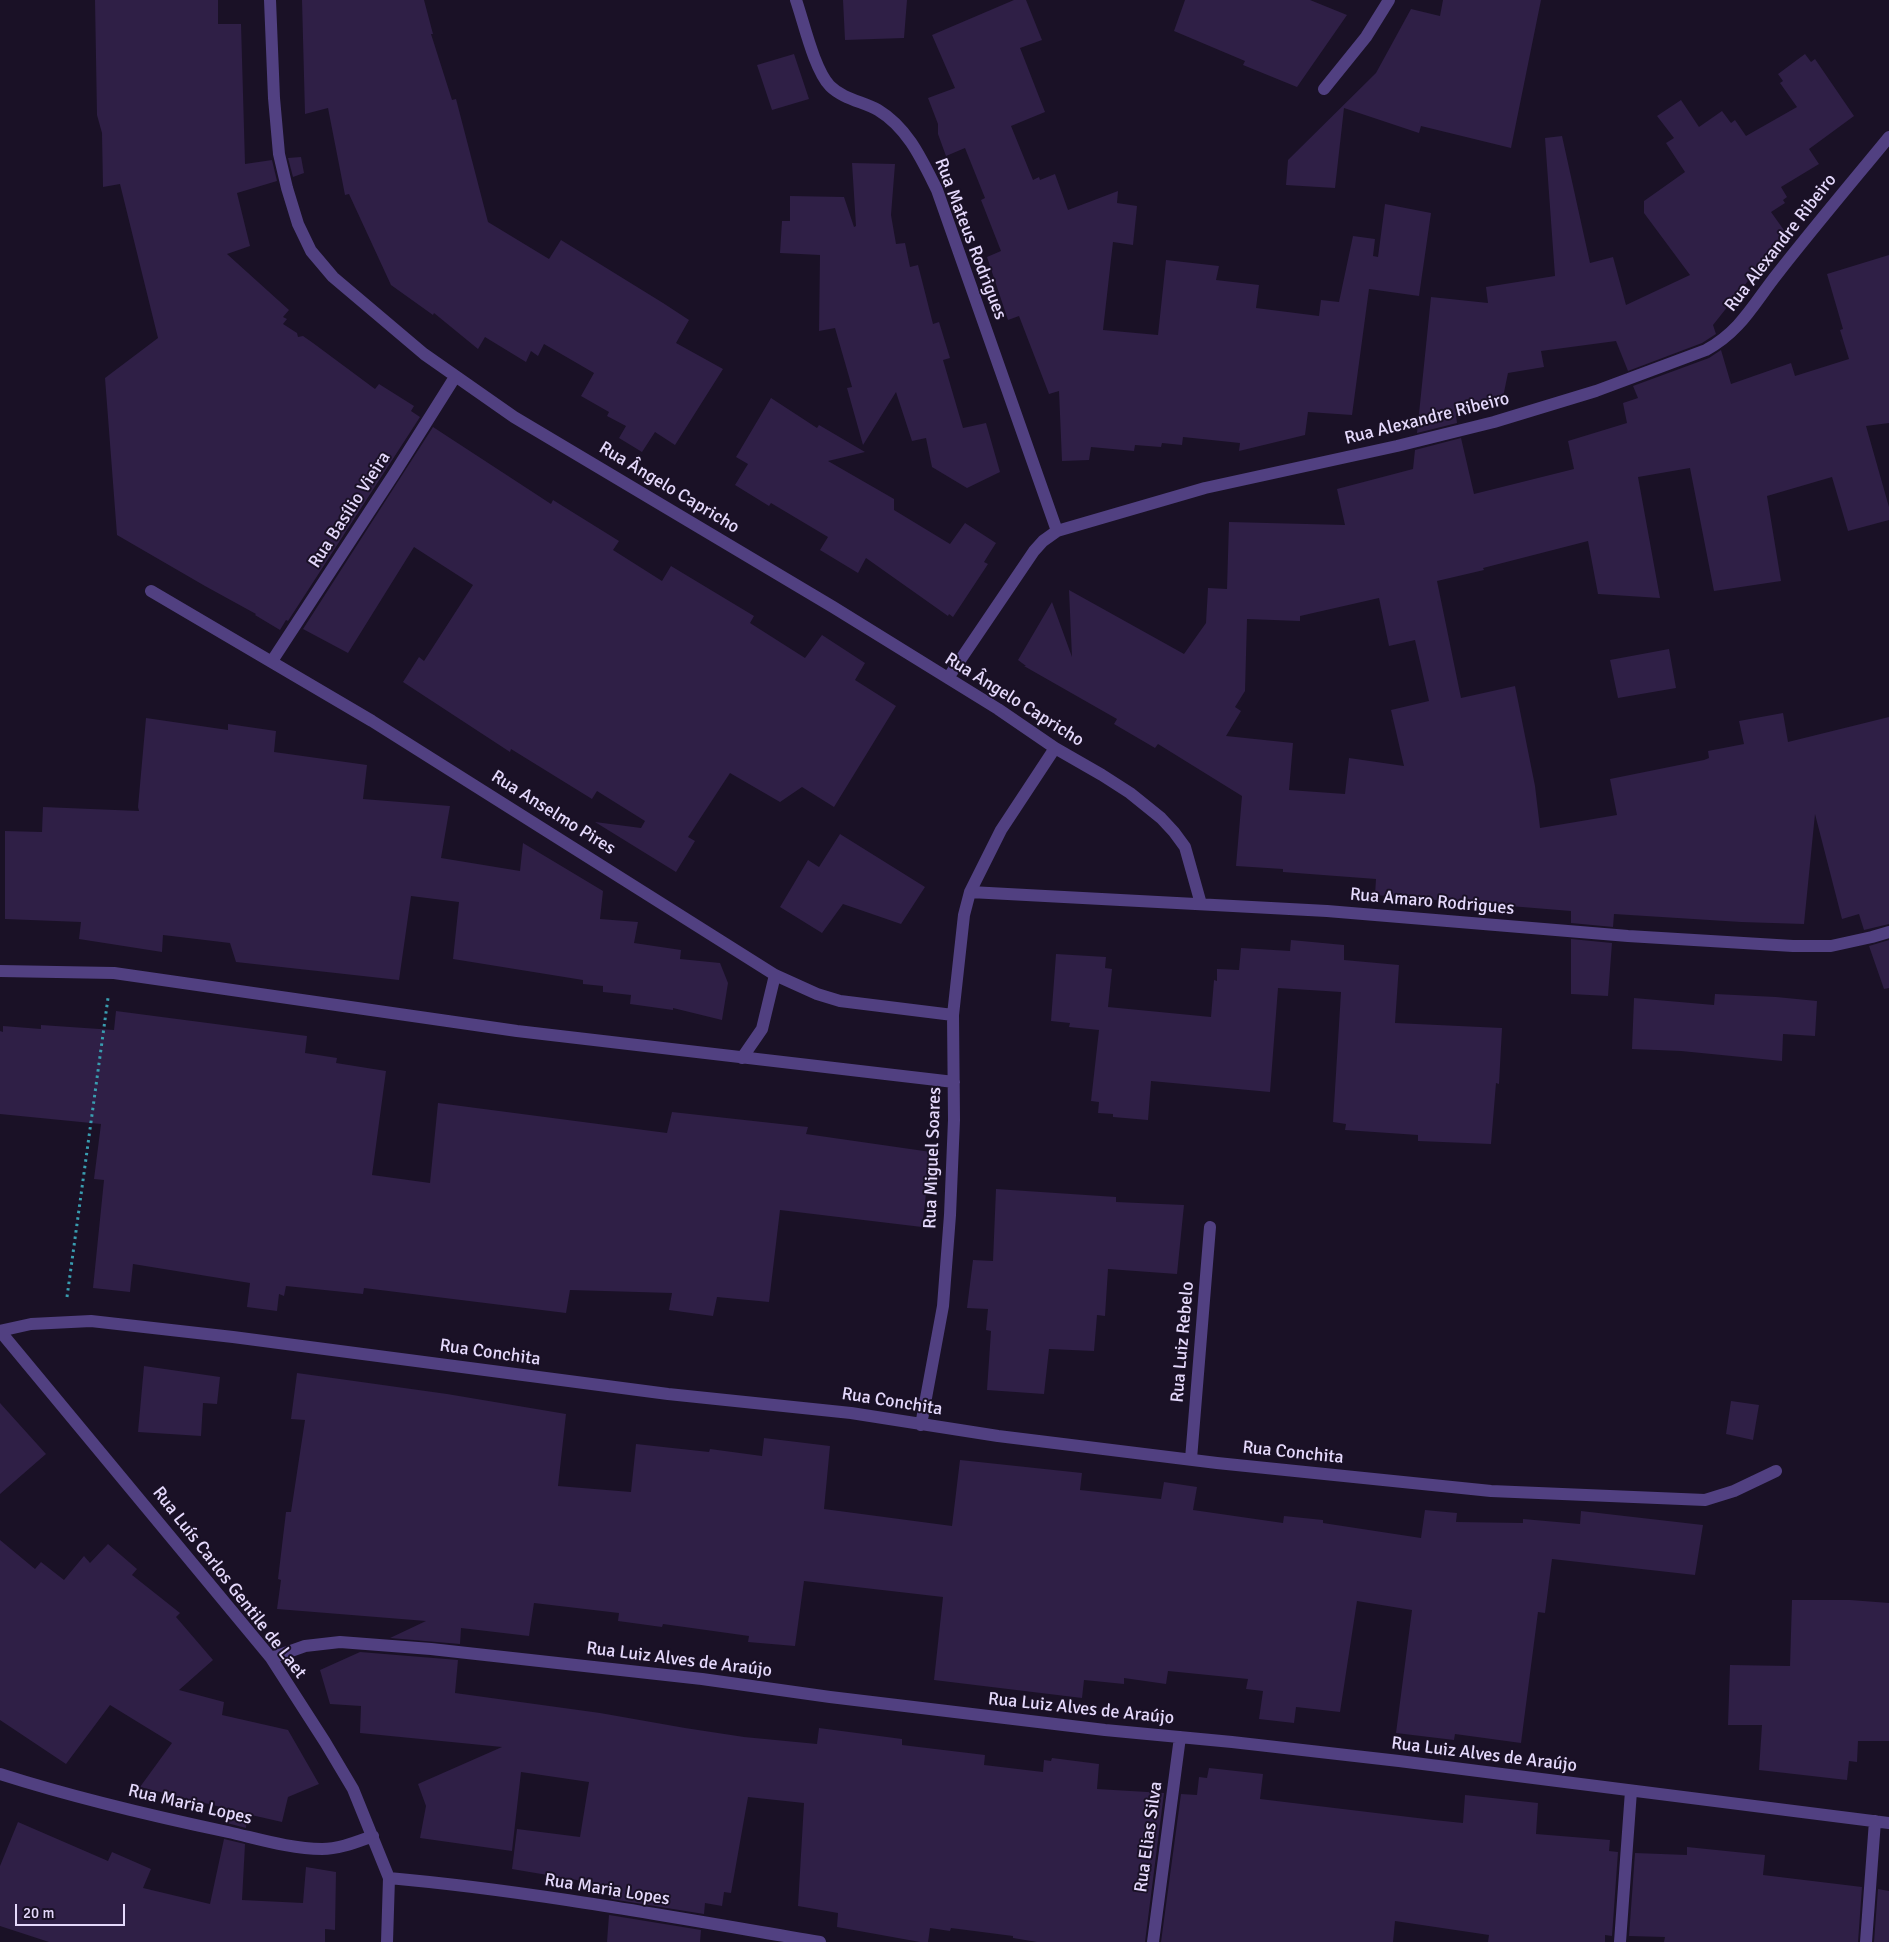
<!DOCTYPE html>
<html>
<head>
<meta charset="utf-8">
<style>
  body { margin:0 }
  #map { position:relative; width:1889px; height:1942px; overflow:hidden; background:#1a1126; font-family:Signika,sans-serif }
  canvas { display:block }
  .scale { position:absolute; left:15px; top:1904px; width:110px; height:22px; box-sizing:border-box; border:2px solid #e5d9fc; border-top:0; padding-left:6px; font-size:15px; line-height:18px; white-space:nowrap; color:#e5d9fc; -webkit-text-stroke:4px #1a1126; paint-order:stroke }
</style>
</head>
<body>
<div id="map">
<canvas width="1889" height="1942"></canvas>
<div class="scale">20 m</div>
</div>
<script>
const c = document.querySelector('canvas').getContext('2d');
c.lineJoin = 'round';
function paint(path, color) {
  c.fillStyle = color;
  c.fill(path, 'evenodd');
}
function stroke(path, color, width, dash) {
  c.strokeStyle = color;
  c.lineWidth = width;
  c.lineCap = dash ? 'butt' : 'round';
  c.setLineDash(dash || []);
  c.stroke(path);
}
function label(font, color, halo, rows, align = 'center') {
  c.font = font + ' Signika,sans-serif';
  c.lineWidth = 4;
  c.setLineDash([]);
  c.textBaseline = 'middle';
  c.strokeStyle = halo;
  c.fillStyle = color;
  for (const [text, x, y, turn = 0] of rows) {
    c.save();
    c.translate(x, y);
    c.rotate((+turn || 0) * Math.PI / 180);
    c.textAlign = isNaN(turn) ? turn : align;
    if (halo) c.strokeText(text, 0, 0);
    c.fillText(text, 0, 0);
    c.restore();
  }
}
const building = new Path2D(`
  M95,0H218V24H241L245,164L272,160L277,181L237,193L250,246L227,254L289,310L283,317L287,319L283,324L297,333L298,337L303,336L313,343L375,389L379,384L414,406L411,411L420,417L288,621L286,620L280,630L255,615L256,614L205,586L117,535L105,378L158,338L120,184L103,187L102,133L97,115Z
  M302,0H424L433,34H431L452,100L456,99L488,222L549,259L561,240L663,303L689,320L676,343L723,369L675,445L655,432L642,452L619,438L626,426L607,416L609,412L581,396L594,373L544,344L538,356L531,351L526,362L485,337L478,349L434,313L433,315L391,285L349,194L345,195L328,108L305,114Z
  M843,0H907L904,38L845,40Z
  M1014,0H1026L1042,40L1020,48L1045,112L1011,126L1033,180L1039,177L1040,180L1055,174L1068,210L1118,191L1117,203L1137,206L1133,245L1113,242L1103,330L1158,335L1166,260L1219,266L1216,280L1259,285L1256,308L1319,316L1321,300L1339,302L1353,236L1375,239L1373,256L1378,257L1385,204L1431,213L1419,296L1369,289L1352,415L1308,412L1305,435L1239,451L1240,443L1183,437L1182,445L1162,443L1161,447L1135,445L1134,451L1091,447L1089,460L1062,461L1059,391L1049,394L1019,316L1008,320L987,257L1001,251L981,200L985,198L965,148L946,156L938,134V124L928,98L955,88L932,35Z
  M1185,0H1310L1347,15L1297,87L1243,65L1245,61L1174,31Z
  M1443,0H1541L1511,148L1421,126L1419,133L1344,108L1335,188L1286,185L1288,160L1376,73L1411,9L1440,16Z
  M794,54L809,99L772,110L757,65Z
  M1805,54L1811,62L1815,59L1854,116L1809,149L1819,164L1781,187L1787,197L1783,200L1785,203L1771,212L1786,233L1713,325L1716,334L1702,343L1628,371L1616,341L1541,351L1544,367L1508,373L1502,402L1456,415L1457,423L1417,433L1431,297L1488,303L1486,287L1555,276L1545,138L1562,136L1590,263L1613,257L1626,305L1690,275L1644,213V201L1685,172L1666,143L1674,138L1657,116L1681,100L1699,127L1722,111L1731,123L1735,120L1746,136L1797,107L1780,83L1783,81L1778,74Z
  M301,157L304,173L293,177L288,158Z
  M852,163L895,164L891,215L896,244L905,243L910,267L918,265L933,324L939,322L950,358L943,360L963,428L986,423L1000,472L967,488L932,467L926,438L912,441L896,392L863,445L847,388L852,387L835,328L819,331L820,255L780,253L782,221H790V196L844,197L854,227L856,226Z
  M1889,255V423L1866,426L1889,507V520L1848,531L1832,477L1767,496L1781,581L1714,591L1690,468L1638,477L1660,598L1598,594L1588,541L1483,568L1484,570L1437,581L1461,698L1515,686L1535,786L1540,828L1617,815L1610,779L1704,760L1709,758L1708,751L1744,744L1739,721L1783,713L1788,742L1889,717V924L1864,930L1859,914L1842,919L1815,814L1804,924L1741,922L1614,914L1613,927L1571,923V911L1375,895L1376,879L1283,872V869L1236,866L1242,796L1158,744L1155,748L1114,724L1117,719L1024,666H1026L1018,660L1052,602L1072,657L1069,590L1184,654L1206,623L1208,588L1227,589L1229,522L1345,525L1337,489L1413,469L1415,450L1461,438L1474,494L1574,469L1568,441L1627,423L1623,403L1638,398L1633,386L1709,358L1721,350L1731,384L1791,363L1795,376L1849,359L1840,330L1843,329L1827,274ZM1379,598L1389,646L1415,640L1429,701L1391,710L1404,766L1349,758L1345,794L1289,790L1293,743L1226,736L1241,711L1235,707L1245,691L1247,619L1300,621V616Z
  M771,398L817,428L819,425L865,452L828,461L894,499V510L950,544L965,523L996,543L984,562L988,564L953,617L949,614L948,616L866,558L858,573L820,550L828,537L771,503L769,506L735,485L748,464L736,457Z
  M433,427L551,504L553,500L619,541L613,550L662,581L671,566L754,616L750,623L805,658L822,635L865,663L855,680L896,706L834,807L802,787L780,802L730,773L688,837L695,841L676,872L595,822L641,828L645,821L597,791L592,799L511,749L510,752L403,682L419,657L424,661L473,585L414,547L348,653L303,629Z
  M1669,649L1676,688L1618,698L1610,660Z
  M146,718L228,730V724L276,731L274,752L367,765L363,799L450,806L441,858L520,871L523,843L603,891L600,919L638,922L634,943L681,950L680,959L720,963L728,983L722,1020L673,1008V1010L630,1004L631,995L603,992V986L583,984V980L453,959L459,902L411,896L399,980L236,962L230,943L163,935L162,952L79,939L81,922L5,919V831L42,832L43,807L139,811L138,807Z
  M840,834L925,887L901,924L843,904L822,933L780,907L808,860L819,867Z
  M1571,939L1612,943L1608,996L1571,994Z
  M1291,940L1344,945V960L1399,965L1395,1023L1502,1028L1499,1084L1496,1083L1491,1144L1418,1141V1135L1345,1130L1346,1124L1333,1122L1341,992L1278,988L1270,1092L1151,1081L1148,1120L1113,1117V1114L1098,1113L1099,1102L1091,1101L1099,1030L1069,1027L1070,1023L1051,1021L1056,954L1106,957L1105,968L1112,969L1108,1007L1211,1017L1214,980L1217,981V969L1239,970L1241,948L1290,951Z
  M1889,940V988L1884,989L1869,946Z
  M1715,994L1776,997L1817,1001L1815,1036L1783,1034L1782,1061L1681,1051L1632,1049L1634,998L1714,1005Z
  M116,1011L307,1036L305,1053L337,1058L336,1063L386,1071L372,1175L430,1183L438,1103L667,1133L672,1112L808,1127L806,1134L931,1152L922,1227L780,1210L769,1302L717,1297L713,1316L669,1310L672,1293L570,1290L566,1313L364,1288L363,1294L286,1286L284,1296L279,1294L277,1311L247,1307L250,1283L133,1264L130,1292L93,1288L104,1180L94,1179L101,1124L0,1114V1031L3,1032V1026L41,1029V1025L114,1030Z
  M996,1189L1116,1197V1202L1184,1205L1177,1274L1108,1269L1105,1316L1097,1315L1094,1351L1049,1349L1044,1394L987,1390L991,1331L986,1330L988,1309L967,1308L973,1260L993,1261Z
  M144,1366L220,1377L217,1404L203,1403L201,1436L138,1432Z
  M297,1373L447,1394L566,1414L558,1486L631,1492L636,1444L709,1452L710,1449L762,1456L764,1438L830,1446L824,1509L952,1526L960,1460L1082,1473L1080,1490L1161,1499L1164,1482L1197,1487L1193,1510L1283,1523L1284,1516L1323,1520V1523L1421,1538L1425,1510L1457,1513L1456,1522L1523,1523V1519L1580,1524L1581,1511L1703,1525L1695,1575L1552,1559L1545,1613L1538,1612L1521,1743L1455,1734L1454,1740L1396,1733L1412,1610L1357,1601L1340,1712L1296,1707L1294,1723L1259,1719L1263,1691L1246,1689L1248,1679L1168,1671L1166,1684L1124,1678V1684L1084,1680L1082,1698L934,1680L943,1597L804,1581L795,1646L748,1642L749,1636L663,1624L662,1627L618,1621L619,1613L534,1603L529,1636L461,1628L460,1644L390,1638L426,1621L277,1609L281,1580L278,1579L286,1512H291L305,1420L291,1419Z
  M1731,1401L1759,1405L1753,1440L1726,1434Z
  M0,1403L46,1454L0,1494Z
  M0,1540L35,1569L41,1562L64,1580L84,1556L90,1563L108,1544L137,1569L132,1575L180,1613L176,1617L213,1660L179,1690L224,1702L222,1715L288,1730L319,1784L288,1797L282,1822L247,1814L246,1828L227,1823L230,1810L237,1811L140,1787L172,1743L110,1705L66,1764L0,1720Z
  M1792,1600H1850L1889,1603V1741H1858L1857,1762L1849,1761L1847,1780L1759,1770L1762,1725H1728L1730,1665L1790,1666Z
  M360,1652L458,1660L455,1693L600,1713L685,1728L744,1737L817,1744L819,1728L902,1739V1745L985,1755L984,1765L1043,1772L1044,1760L1051,1761L1052,1758L1099,1764L1097,1789L1164,1793L1145,1942H1037L1013,1938V1936L951,1928L950,1931L930,1928L928,1942H920L837,1927L838,1913L798,1906L804,1803L748,1797L731,1893L724,1892L722,1906L705,1903L704,1914L611,1899L612,1886L512,1869L517,1829L580,1837L589,1782L521,1772L512,1851L420,1838L426,1806L418,1784L502,1747L360,1733L361,1706L330,1704L320,1670Z
  M1209,1768L1263,1774L1260,1799L1434,1820L1463,1823L1465,1795L1538,1803L1536,1834L1610,1840L1609,1851L1618,1852L1612,1936L1605,1935V1942H1488L1489,1935L1395,1921L1393,1942H1161L1181,1794L1197,1795L1199,1777L1207,1778Z
  M18,1822L108,1861L112,1852L151,1869L143,1888L210,1904L224,1839L245,1844L242,1900L303,1903L306,1867L336,1872L335,1930L325,1929V1942H49L0,1926V1866Z
  M1687,1847L1765,1855L1763,1875L1862,1887L1858,1942H1664L1665,1937L1629,1936L1635,1853L1687,1855Z
  M1878,1889L1889,1891V1942H1874Z
  M609,1915L701,1930L700,1942H607Z`);
const path = new Path2D(`
  M67,1297L108,998`);
const minor = new Path2D(`
  M270,0L274,98L279,154L287,188L298,224L311,251L333,277L424,354L514,417L833,607L998,709L1055,748L1102,775L1130,793L1161,818L1174,832L1185,847L1201,904
  M796,0C804,23 814,69 830,86C843,99 864,102 878,110C908,128 922,160 937,190L1057,531
  M1324,89L1366,37L1389,0
  M151,591L372,721L775,975L817,994L840,1001L953,1015
  M272,661L394,474L455,377
  M948,678L1034,551L1043,541L1057,531L1205,488L1397,446L1494,422L1596,391L1706,350C1741,331 1754,303 1778,273C1814,227 1852,182 1889,137
  M970,892L1327,911L1628,936L1793,946H1831L1872,937L1889,932
  M0,971L114,973L517,1031L954,1082
  M742,1058L762,1029L775,975
  M0,1331L31,1324L91,1321L233,1337L668,1394L851,1413L998,1436L1217,1463L1491,1491L1705,1500L1734,1491L1776,1471
  M0,1331L271,1658L325,1742L353,1789L389,1878L387,1942
  M921,1425L943,1306L950,1215L954,1120L953,1015L964,915L970,892L1001,830L1055,748
  M1191,1459L1210,1227
  M271,1658L305,1646L340,1642L431,1649L702,1679L830,1697L1105,1730L1232,1742L1399,1761L1889,1823
  M0,1774C75,1798 152,1816 228,1832C259,1839 291,1849 322,1849C340,1849 356,1842 373,1836
  M389,1878C533,1891 677,1918 820,1942
  M1153,1942L1180,1737
  M1620,1942L1631,1791
  M1866,1942L1875,1821`);
const streetNames = [
  ["Rua Mateus Rodrigues",970,239,69],
  ["Rua Alexandre Ribeiro",1781,243,-52],
  ["Rua Alexandre Ribeiro",1427,419,-14],
  ["Rua Ângelo Capricho",669,488,31],
  ["Rua Basílio Vieira",350,510,-57],
  ["Rua Ângelo Capricho",1014,700,32],
  ["Rua Anselmo Pires",553,813,32],
  ["Rua Amaro Rodrigues",1432,902,5],
  ["Rua Miguel Soares",933,1158,-88],
  ["Rua Luiz Rebelo",1183,1342,-85],
  ["Rua Conchita",490,1353,8],
  ["Rua Conchita",892,1402,9],
  ["Rua Conchita",1293,1453,6],
  ["Rua Luís Carlos Gentile de Laet",229,1583,52],
  ["Rua Luiz Alves de Araújo",679,1660,7],
  ["Rua Luiz Alves de Araújo",1081,1709,6],
  ["Rua Luiz Alves de Araújo",1484,1755,7],
  ["Rua Maria Lopes",190,1805,13],
  ["Rua Elias Silva",1149,1837,-82],
  ["Rua Maria Lopes",607,1890,9]
];
paint(building, '#2f1f46');
stroke(path, '#399db0', 3, [2.5, 4]);
stroke(minor, '#514081', 12);
label('18px', '#e5d9fc', '#1a1126', streetNames);
</script>
</body>
</html>
